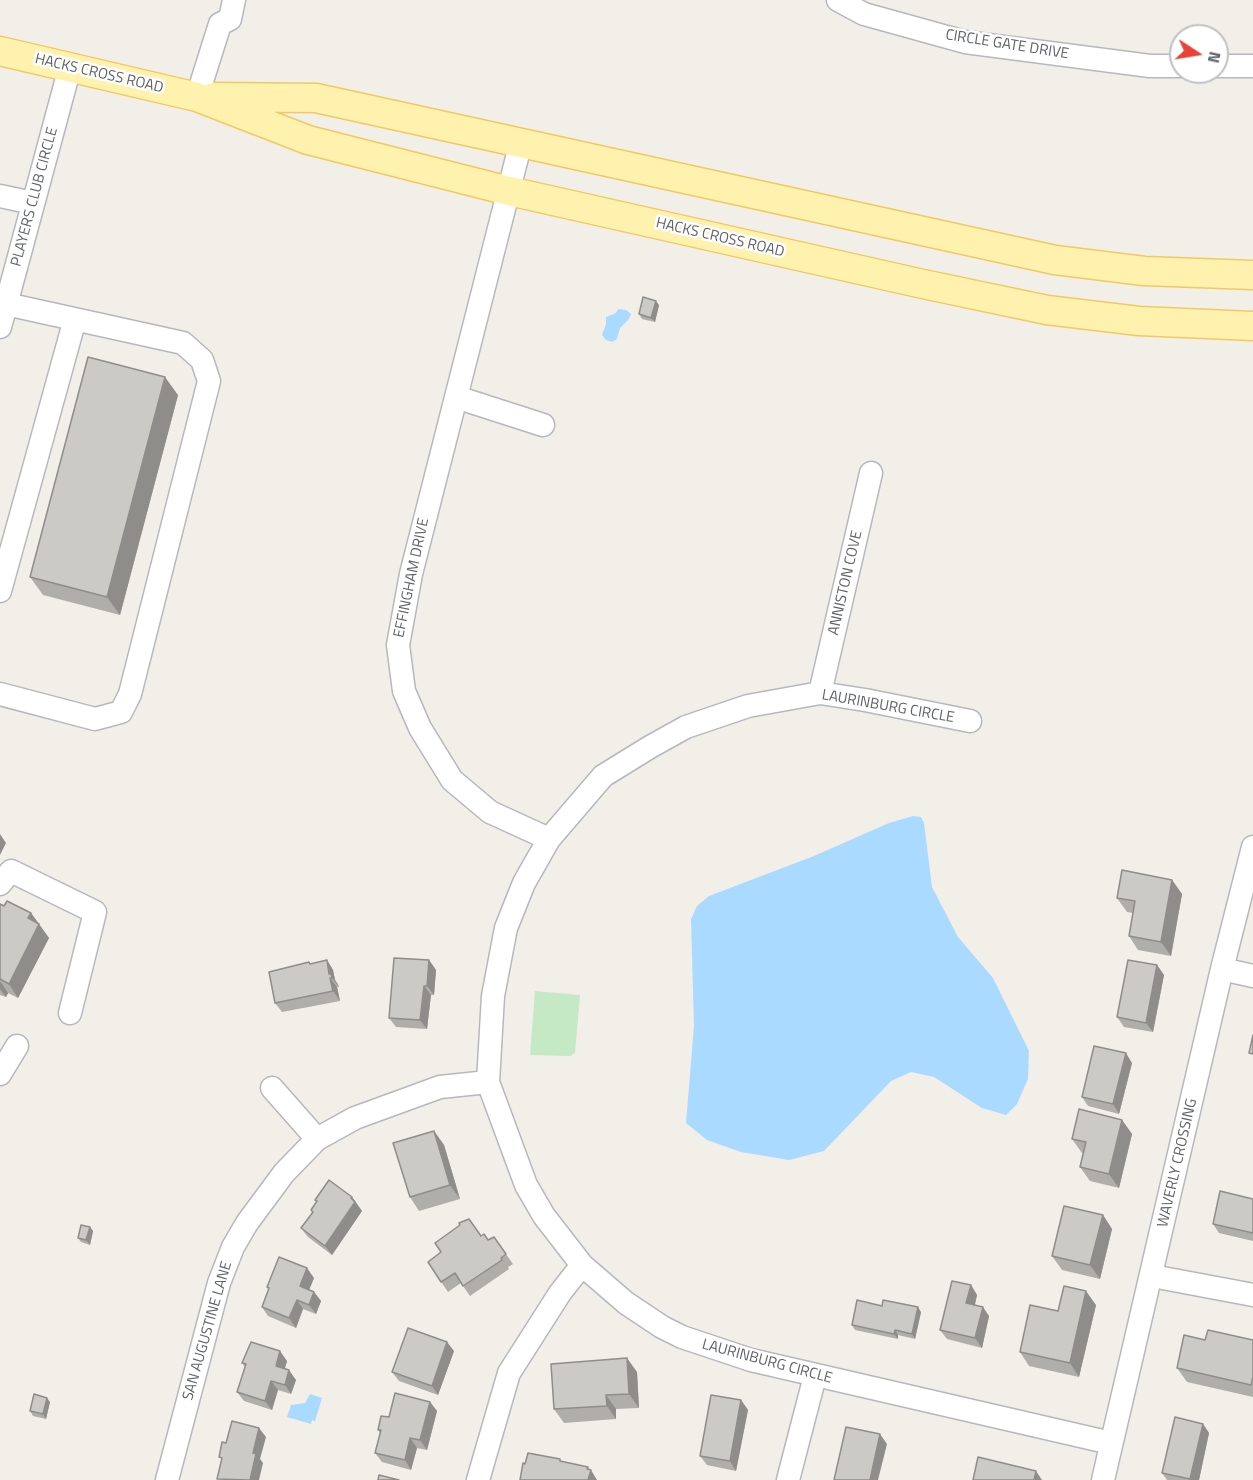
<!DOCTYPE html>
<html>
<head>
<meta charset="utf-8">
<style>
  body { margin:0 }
  #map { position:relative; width:1253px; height:1480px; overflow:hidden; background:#f1efe8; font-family:"Titillium Web",sans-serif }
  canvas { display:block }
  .north { position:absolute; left:1169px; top:24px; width:60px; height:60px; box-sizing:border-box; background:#fff; border:2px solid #bfc1c3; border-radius:50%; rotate:102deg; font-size:16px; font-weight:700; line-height:24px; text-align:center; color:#5f6368 }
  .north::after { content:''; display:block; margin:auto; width:21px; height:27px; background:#ea4335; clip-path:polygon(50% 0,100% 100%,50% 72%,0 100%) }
</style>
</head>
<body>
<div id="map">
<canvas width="1253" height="1480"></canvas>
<div class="north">N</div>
</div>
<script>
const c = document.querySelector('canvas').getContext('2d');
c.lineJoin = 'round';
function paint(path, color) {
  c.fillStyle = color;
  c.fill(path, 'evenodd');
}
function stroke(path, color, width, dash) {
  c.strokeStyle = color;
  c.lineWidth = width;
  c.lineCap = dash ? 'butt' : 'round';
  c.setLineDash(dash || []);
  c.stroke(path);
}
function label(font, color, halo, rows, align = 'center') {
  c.font = font + ' "Titillium Web",sans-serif';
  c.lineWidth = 5;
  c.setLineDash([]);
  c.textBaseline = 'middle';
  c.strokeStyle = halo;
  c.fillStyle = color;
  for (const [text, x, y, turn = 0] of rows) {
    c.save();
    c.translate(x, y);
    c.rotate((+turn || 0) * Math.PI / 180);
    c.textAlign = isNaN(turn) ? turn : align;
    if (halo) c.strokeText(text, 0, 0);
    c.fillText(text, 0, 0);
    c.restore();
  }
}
const green = new Path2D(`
  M535,991L580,995L575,1053L570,1056L530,1055Z`);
const water = new Path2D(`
  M618,309L626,310L631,314L629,319L620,328L617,339L612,342L606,340L602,335L606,324V317L616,313Z
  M913,816L921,817L924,823L932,887L958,937L993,978L1029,1051L1028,1079L1017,1104L1006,1115L982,1108L934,1077L911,1072L891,1081L824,1151L789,1160L741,1152L707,1140L686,1123L694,1026L691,919L697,906L709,896L814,856L889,823Z
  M310,1394L322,1398L315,1421L312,1420L311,1424L287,1417L291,1405L305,1403Z`);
const minor = new Path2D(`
  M838,0L864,14L965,42L1150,66H1181
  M1217,66H1253
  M197,97L220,24L230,19L234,0
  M521,142L411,574L398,645L404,691L420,728L452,780L490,812L549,839
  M0,196L33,203
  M0,327L70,67
  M456,397L543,425
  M0,591L75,319
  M820,693L871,473
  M0,694L95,719L121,712L130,694L209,381L202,360L183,343L6,304
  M970,721L865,700L820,693L748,706L686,727L650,747L603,776L549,839L524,883L506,928L493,996L488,1082L526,1185L544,1216L582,1265L626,1303L662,1327L682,1337L751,1360L1111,1443
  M0,884L11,871L95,912L70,1013
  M1222,969L1253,976
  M0,1074L17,1046
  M272,1088L317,1139
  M1152,1276L1253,1295
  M167,1480L219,1283L233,1247L247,1223L284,1173L317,1139L355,1118L440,1087L488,1082
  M478,1480L509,1373L560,1293L582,1265
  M788,1480L815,1376
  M1103,1480L1222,969L1253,847`);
const major = new Path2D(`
  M0,51L197,97L308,140L509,191L923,284L1047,310L1139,321L1253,326
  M214,97L316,98L1055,260L1144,271L1253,275`);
const wall = new Path2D(`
  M659,305L655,322L642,319L639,314Z
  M178,395L120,615L43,595L30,577Z
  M1172,880L1182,894L1171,956L1138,950L1129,936L1133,913L1127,912L1117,898Z
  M0,904L4,906L31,913L49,938L18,998L8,993L6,997L0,995Z
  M327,960L333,970L335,980L338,984L339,987H337L340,1001L282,1012L275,1003L309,962L310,964Z
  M429,960L436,970L434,995H431L427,1029L396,1027L389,1018Z
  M1157,965L1164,975L1153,1032L1124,1027L1117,1017Z
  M1132,1063L1119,1114L1088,1106L1082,1097Z
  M1122,1120L1132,1134L1119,1188L1090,1181L1080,1167L1083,1153H1082L1072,1139Z
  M434,1131L444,1145L460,1199L419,1211L410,1197Z
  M352,1197L362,1211L332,1255L308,1237L301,1228L313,1213L311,1210L317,1202L315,1200Z
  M1253,1199V1241L1219,1233L1213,1224Z
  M1103,1215L1112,1229L1100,1279L1062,1270L1052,1256Z
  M460,1225L488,1240L494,1237L513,1264L508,1267L509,1269L470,1296L461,1283L448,1292L428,1262L441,1252Z
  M90,1227L93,1231L90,1245L81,1242L78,1238Z
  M314,1278L309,1290L314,1292L321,1301L316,1314L303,1309L296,1328L268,1316L262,1307L269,1290L267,1287Z
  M971,1285L977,1295L975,1305L989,1316L982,1348L947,1339L940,1330Z
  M1096,1305L1079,1377L1029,1366L1020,1352L1058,1311Z
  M882,1306L921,1312L915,1339L898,1335V1339L855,1330L852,1325Z
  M1205,1340H1253V1397L1187,1382L1177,1368Z
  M454,1351L438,1395L399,1381L392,1372Z
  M287,1361L285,1369L296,1380L291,1394L278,1390L272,1410L244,1401L237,1392L245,1367L242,1363Z
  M637,1372L639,1408L616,1409V1419L564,1423L554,1409Z
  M741,1400L748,1410L736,1471L707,1465L700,1456Z
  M50,1402L46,1419L33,1416L30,1411Z
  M430,1402L437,1411L427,1450L417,1448L411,1470L382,1462L375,1453L380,1433L378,1430L389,1417Z
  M1203,1424L1209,1433L1199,1480H1167L1162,1473Z`);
const shadedWall = new Path2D(`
  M656,301L659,305L655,322L651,318Z
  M165,377L178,395L120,615L107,597Z
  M0,834L6,843L0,855Z
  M1172,880L1182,894L1171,956L1161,942Z
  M31,913L49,938L18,998L9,984L28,918Z
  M327,960L333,970L335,980L339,987L329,974Z
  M429,960L436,970L434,995L427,986Z
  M1157,965L1164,975L1153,1032L1146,1023Z
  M330,978L337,987L340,1001L333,991Z
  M0,981L8,993L6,997L0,989Z
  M424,986L431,995L427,1029L420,1020Z
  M1126,1053L1132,1063L1119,1114L1113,1104Z
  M1122,1120L1132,1134L1119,1188L1109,1174Z
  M434,1131L444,1145L460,1199L450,1185Z
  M352,1197L362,1211L332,1255L325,1246Z
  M1103,1215L1112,1229L1100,1279L1090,1265Z
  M90,1227L93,1231L90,1245L86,1240Z
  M307,1268L314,1278L307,1295L300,1286Z
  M971,1285L977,1295L973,1312L966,1303Z
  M1086,1291L1096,1305L1079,1377L1070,1363Z
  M314,1292L321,1301L316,1314L309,1305Z
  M297,1300L303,1309L296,1328L289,1318Z
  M918,1307L921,1312L915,1339L912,1334Z
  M983,1307L989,1316L982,1348L975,1338Z
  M895,1330L898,1335V1339L894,1334Z
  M447,1342L454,1351L438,1395L432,1386Z
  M280,1351L287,1361L282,1376L276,1366Z
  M627,1358L637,1372L639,1408L629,1394Z
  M289,1370L296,1380L291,1394L285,1385Z
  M271,1381L278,1390L272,1410L265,1401Z
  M606,1395L616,1409V1419L607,1406Z
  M47,1398L50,1402L46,1419L43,1414Z
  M741,1400L748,1410L736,1471L730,1461Z
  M430,1402L437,1411L427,1450L420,1440Z
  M1203,1424L1209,1433L1199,1480H1190Z
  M259,1428L266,1437L260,1459L263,1463L259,1480H250L253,1453Z
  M880,1434L887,1444L878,1480H870Z
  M410,1438L417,1448L411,1470L405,1460Z
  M588,1467L590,1471L591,1470L597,1480H588Z
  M1036,1471L1042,1480H1034Z`);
const building = new Path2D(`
  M643,297L656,301L651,318L639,314Z
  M88,357L165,377L107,597L30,577Z
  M1122,870L1172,880L1161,942L1129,936L1135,901L1117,898Z
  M7,901L31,913L28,918L39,924L9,984L0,979V904L4,906Z
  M394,958L429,960L427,986H424L420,1020L389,1018Z
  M327,960L329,974H331L332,978H330L333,991L275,1003L269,972L309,962L310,964Z
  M1128,960L1157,965L1146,1023L1117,1017Z
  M1253,1035V1054L1249,1053Z
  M1094,1046L1126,1053L1113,1104L1082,1097Z
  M1079,1109L1122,1120L1109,1174L1080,1167L1086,1142L1072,1139Z
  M434,1131L450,1185L410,1197L393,1143Z
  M329,1180L352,1197L351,1198L355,1202L325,1246L301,1228L313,1212L311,1210L317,1201L315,1200Z
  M1220,1191L1253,1199V1233L1213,1224Z
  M1064,1206L1103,1215L1090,1265L1052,1256Z
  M469,1219L481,1236L484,1234L488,1240L494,1237L506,1254L501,1258L502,1260L463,1286L455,1273L441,1282L428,1262L441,1252L435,1243L460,1225L459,1223Z
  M81,1225L90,1227L86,1240L78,1238Z
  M279,1257L307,1268L300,1286L314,1292L309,1305L297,1300L289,1318L262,1307L269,1288L267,1287Z
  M952,1281L971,1285L966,1303L983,1307L975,1338L940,1330Z
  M1064,1286L1086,1291L1070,1363L1020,1352L1030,1305L1058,1311Z
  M857,1300L882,1306L883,1300L918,1307L912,1334L895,1330L894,1334L852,1325Z
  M408,1328L447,1342L432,1386L392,1372Z
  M1208,1330L1253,1340V1377L1251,1385L1177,1368L1184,1335L1205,1340Z
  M251,1342L280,1351L276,1366L289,1370L285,1385L271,1381L265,1401L237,1392L246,1364L242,1363Z
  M627,1358L629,1394L606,1395L607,1406L554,1409L551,1364Z
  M395,1393L430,1402L420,1440L410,1438L405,1460L375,1453L381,1430H378L381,1416L389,1417Z
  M34,1394L47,1398L43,1414L30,1411Z
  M711,1395L741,1400L730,1461L700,1456Z
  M1175,1417L1203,1424L1190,1479L1162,1473Z
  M232,1421L259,1428L253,1453L256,1454L250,1480L217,1479L222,1458L219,1457L222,1442L226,1443Z
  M846,1427L880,1434L870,1480H834Z
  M528,1453L560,1459V1461L588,1467L587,1469L591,1470L588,1480H520L523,1463L525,1464Z
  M978,1457L1036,1471L1034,1480H973Z
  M379,1475L399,1480H378Z`);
const streetNames = [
  ["CIRCLE GATE DRIVE",1007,45,9],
  ["HACKS CROSS ROAD",99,74,13],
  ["PLAYERS CLUB CIRCLE",35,197,-75],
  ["HACKS CROSS ROAD",720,238,13],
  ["EFFINGHAM DRIVE",412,578,-78],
  ["ANNISTON COVE",846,583,-77],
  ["LAURINBURG CIRCLE",888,707,10],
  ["WAVERLY CROSSING",1178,1163,-77],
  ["SAN AUGUSTINE LANE",208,1331,-74],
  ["LAURINBURG CIRCLE",767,1362,15]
];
paint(green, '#c5e8c5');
paint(water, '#aadaff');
stroke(minor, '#b5b8bc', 25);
stroke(major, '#f2c960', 31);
stroke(minor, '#fff', 22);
stroke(major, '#fff2af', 28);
paint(wall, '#afaea9');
paint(shadedWall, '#8f8d8a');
paint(building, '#cccac5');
stroke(building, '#8f8d8a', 1.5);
label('15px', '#5f6368', '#fff', streetNames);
</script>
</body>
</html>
